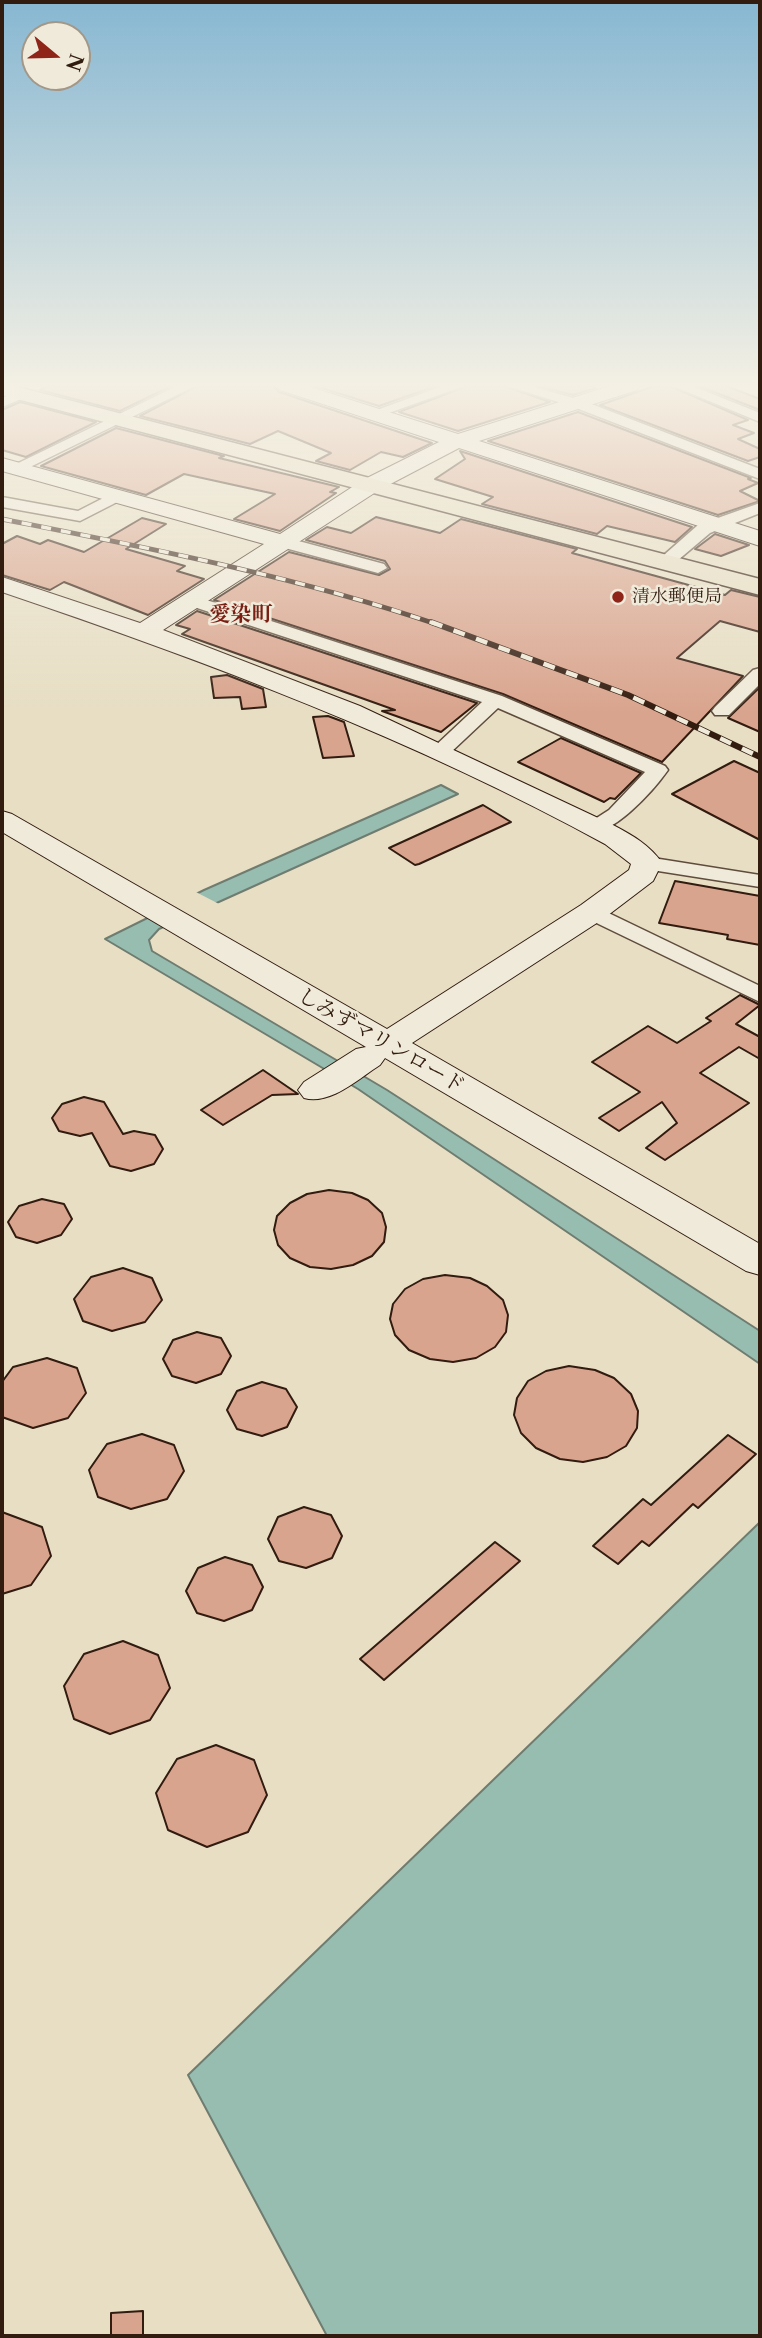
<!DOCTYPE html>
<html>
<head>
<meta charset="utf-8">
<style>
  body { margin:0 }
  #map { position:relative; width:762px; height:2338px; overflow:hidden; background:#e7dec4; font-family:"Libre Caslon Text",serif }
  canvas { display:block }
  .frame { position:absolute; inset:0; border:4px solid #321b0f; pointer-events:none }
  .north { position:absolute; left:21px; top:21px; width:70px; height:70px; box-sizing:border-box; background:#efead9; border:2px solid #a39788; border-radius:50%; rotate:109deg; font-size:19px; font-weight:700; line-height:28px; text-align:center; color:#321b0f }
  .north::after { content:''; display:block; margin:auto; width:24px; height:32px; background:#8f2418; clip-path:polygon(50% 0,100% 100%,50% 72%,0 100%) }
</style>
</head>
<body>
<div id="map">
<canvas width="762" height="2338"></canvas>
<div class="frame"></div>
<div class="north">N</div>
</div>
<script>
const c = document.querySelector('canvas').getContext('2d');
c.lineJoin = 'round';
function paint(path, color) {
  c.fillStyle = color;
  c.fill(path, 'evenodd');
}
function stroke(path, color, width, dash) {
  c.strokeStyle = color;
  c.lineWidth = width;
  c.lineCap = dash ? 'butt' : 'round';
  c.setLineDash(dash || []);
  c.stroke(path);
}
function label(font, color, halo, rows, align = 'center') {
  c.font = font + ' "Libre Caslon Text","Noto Serif JP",serif';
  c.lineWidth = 5;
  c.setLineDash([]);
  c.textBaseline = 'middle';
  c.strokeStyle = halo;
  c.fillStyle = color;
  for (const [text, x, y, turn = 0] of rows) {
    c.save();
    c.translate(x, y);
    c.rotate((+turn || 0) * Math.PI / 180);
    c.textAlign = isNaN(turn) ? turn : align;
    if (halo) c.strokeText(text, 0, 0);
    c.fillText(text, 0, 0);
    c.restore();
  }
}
const water = new Path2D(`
  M441,785L458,794L159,929L149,940L152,951L387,1090L760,1331V1364L358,1089L105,939L204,890Z
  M760,1522V2336H327L188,2075Z`);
const pier = new Path2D(`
  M194,891L221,905L170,927L146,915Z`);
const building = new Path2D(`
  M49,386H171L120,411L40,390Z
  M197,386H274L279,392L432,443L403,457L381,452L350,470L316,461L331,453L278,431L250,444L140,416Z
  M315,386H436L379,406Z
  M467,386H504L550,402L458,431L399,412Z
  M538,386H592L596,388L573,395Z
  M654,386H670L748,420L733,425L754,433L738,439L760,449V457L748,461L600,405Z
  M699,386H726L760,399V410Z
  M20,402L96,422L26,457L2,450V410Z
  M578,412L751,478L748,479L758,483L740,491L760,501L718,515L488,441Z
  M116,428L224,456L219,458L339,487L330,492L336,493L280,531L234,519L275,494L184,474L146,495L41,466Z
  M460,451L692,527L675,542L607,526L597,534L482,504L493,497L435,479L465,459Z
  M376,517L440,533L461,519L577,549L572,553L725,595L731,590L760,597V632L720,621L677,658L743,676L662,762L503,694L214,600L289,552L379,575L390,569L385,561L306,540L327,527L351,533Z
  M142,518L166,524L126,549L185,566L177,571L204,579L148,615L64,582L50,590L2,575V544L17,536L40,544L48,540L84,552Z
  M715,534L749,545L721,556L695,549Z
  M197,611L477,703L441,732L382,711L395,710L182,634L190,629L176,625Z
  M227,675L263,689L266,707L242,709L240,697L214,698L211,677Z
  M760,687V732L728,718Z
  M328,716L344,722L354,756L323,758L313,717Z
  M561,738L641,773L615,799L610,798L604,802L518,762Z
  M734,761L760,773V840L672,794Z
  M483,805L511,822L419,864L415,865L389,848Z
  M675,881L760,896V945L727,939L728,935L659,923Z
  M740,995L760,1005L736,1024L760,1037V1059L739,1047L700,1073L749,1103L665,1160L646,1148L677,1123L662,1102L619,1131L599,1118L640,1092L592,1062L648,1026L677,1043L711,1021L706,1018Z
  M263,1070L298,1094L272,1095L223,1125L201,1110Z
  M84,1097L104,1102L123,1134L134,1131L155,1135L163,1149L154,1164L131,1171L110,1166L92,1133L80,1136L59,1131L52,1118L62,1104Z
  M329,1190L352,1193L368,1200L382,1213L386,1227L384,1242L372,1256L353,1265L331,1269L310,1267L290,1258L278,1245L274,1230L277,1216L290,1203L307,1194Z
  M42,1199L64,1204L72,1219L61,1235L37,1243L16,1237L8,1222L19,1206Z
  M123,1268L152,1278L162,1300L145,1322L112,1331L83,1321L74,1299L91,1277Z
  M445,1275L470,1278L487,1286L503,1300L508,1315L506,1332L495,1347L476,1358L453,1362L430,1359L409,1350L395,1335L390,1319L393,1304L405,1289L423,1279Z
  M197,1332L221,1338L231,1356L221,1374L196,1383L172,1376L163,1359L173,1340Z
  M47,1358L77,1368L86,1393L68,1418L33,1428L2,1417V1382L13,1367Z
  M569,1366L595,1370L614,1378L631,1394L638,1411L637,1428L626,1446L607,1457L583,1462L560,1459L536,1448L521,1433L514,1415L517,1398L528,1381L546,1371Z
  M262,1382L286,1389L297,1407L287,1427L262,1436L237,1429L227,1410L237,1391Z
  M142,1434L174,1445L184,1471L167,1499L131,1509L98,1497L89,1470L107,1444Z
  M728,1435L756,1454L698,1508L693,1504L649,1546L642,1541L618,1564L593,1546L643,1499L651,1505Z
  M304,1507L331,1515L342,1536L332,1558L306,1568L279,1561L268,1539L278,1517Z
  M2,1512L42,1527L51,1556L31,1585L2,1594Z
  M495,1542L520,1561L384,1680L360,1659Z
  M225,1557L252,1565L263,1587L252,1610L224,1621L197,1613L186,1591L198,1568Z
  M123,1641L158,1655L170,1688L150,1720L110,1734L74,1719L64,1686L84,1654Z
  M216,1745L254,1760L267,1795L248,1832L207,1847L168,1830L156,1793L177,1759Z
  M143,2311V2336H111V2313Z`);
const street = new Path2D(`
  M177,386H195L22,471H10L8,468Z
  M443,386H464L375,418L370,419L363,415Z
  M507,386H529L581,400L760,469V479L571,406Z
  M673,386H692L760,413V422Z
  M21,390L26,391V397L2,407V398Z
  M117,491L125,496L123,499L80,521L2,507V497L78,511Z
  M760,503V513L710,533L671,566L665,567L656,562L698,525Z
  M280,536L384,564L387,568L378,573L274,545L272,541Z
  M191,595L502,696L665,766L668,770C654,790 611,839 585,832L581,828L609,810L645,772L498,708L449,754H435L432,750L435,746L482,702L185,604L182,600Z
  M760,668V684L729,715H715L712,711L715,707L753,670Z
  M647,857L760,875V887L639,868L636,863Z
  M592,905L760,986V1002L584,917L581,912L584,907Z`);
const secondary = new Path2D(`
  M277,386H307L458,434L610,386H640L637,390L479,441L760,531V546L459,448L379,490L163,630L360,706L613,825C632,835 650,845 662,863L653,881L603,919L412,1043L760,1244V1275L746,1271L385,1058L380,1065C358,1079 331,1105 304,1098L298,1090L304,1082L356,1049L366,1047L2,832V811L12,814L387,1029L581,905L629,870L631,864L605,844C413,739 209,662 2,592V577L140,623L264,544L2,471V458L280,534L363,480L439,442L280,390Z`);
const highway = new Path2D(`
  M2,386H14L760,579V595L2,395Z`);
const railFar1 = new Path2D(`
  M2,519C148,548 295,576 436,624`);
const rail = new Path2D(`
  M431,622L628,695L760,757`);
const markers = [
  [618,597,7,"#8f2418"]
];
const farPoinames = [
  ["清水郵便局",632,597]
];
const farQuarternames = [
  ["愛染町",241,615]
];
const streetNames = [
  ["しみずマリンロード",381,1041,30]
];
paint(water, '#97bcb0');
stroke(water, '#6f7c70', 2);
paint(pier, '#e7dec4');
paint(building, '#d9a48e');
stroke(building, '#321b0f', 2);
stroke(street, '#5f4c3c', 3);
stroke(secondary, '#321b0f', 2);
stroke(highway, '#321b0f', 3);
paint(street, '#efead9');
paint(secondary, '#efead9');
paint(highway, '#e7dec4');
stroke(railFar1, '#321b0f', 5);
stroke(rail, '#321b0f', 6);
stroke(railFar1, '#efead9', 3.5, [10]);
stroke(rail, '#efead9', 4.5, [12]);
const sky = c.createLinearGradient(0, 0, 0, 713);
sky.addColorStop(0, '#87b7d2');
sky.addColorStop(0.54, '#f4f0e4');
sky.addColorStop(1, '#f4f0e400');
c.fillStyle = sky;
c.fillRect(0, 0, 762, 713);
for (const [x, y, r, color] of markers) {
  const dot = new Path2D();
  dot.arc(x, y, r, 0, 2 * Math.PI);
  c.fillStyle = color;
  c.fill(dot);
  stroke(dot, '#efead9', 2.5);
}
label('18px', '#321b0f', '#efead9', farPoinames, 'left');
label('bold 21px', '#7a1f14', '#efead9', farQuarternames);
label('21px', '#321b0f', '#efead9', streetNames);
</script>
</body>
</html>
